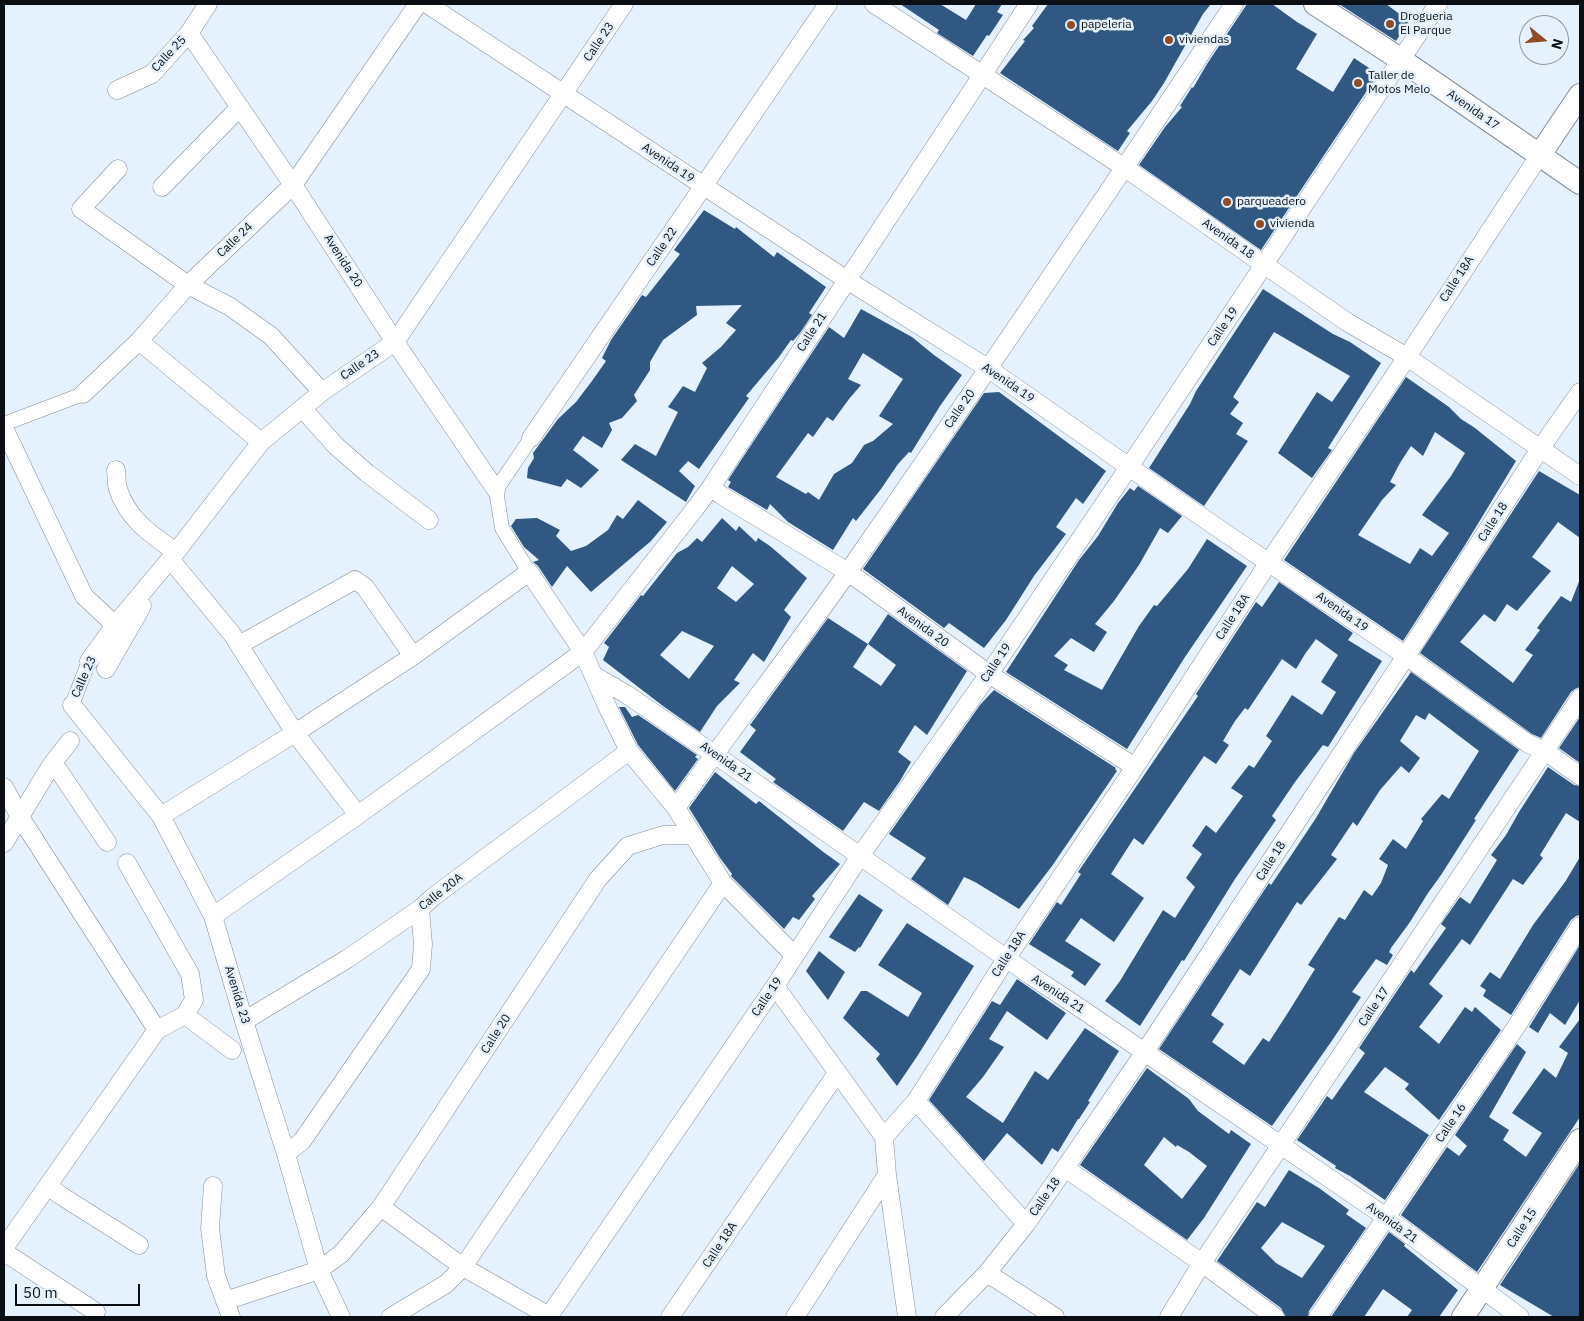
<!DOCTYPE html>
<html>
<head>
<meta charset="utf-8">
<style>
  body { margin:0 }
  #map { position:relative; width:1584px; height:1321px; overflow:hidden; background:#e6f1fe; font-family:"IBM Plex Sans",sans-serif }
  canvas { display:block }
  .frame { position:absolute; inset:0; border:5px solid #0b0f13; pointer-events:none }
  .north { position:absolute; left:1519px; top:15px; width:50px; height:50px; box-sizing:border-box; background:#e6f1fe; border:1px solid #8e97a0; border-radius:50%; rotate:107deg; font-size:14px; font-weight:700; line-height:20px; text-align:center; color:#0b0f13 }
  .north::after { content:''; display:block; margin:auto; width:18px; height:22px; background:#914b25; clip-path:polygon(50% 0,100% 100%,50% 72%,0 100%) }
  .scale { position:absolute; left:15px; top:1284px; width:125px; height:22px; box-sizing:border-box; border:2px solid #0b0f13; border-top:0; padding-left:6px; font-size:15px; line-height:18px; white-space:nowrap; color:#0b0f13; -webkit-text-stroke:4px #e6f1fe; paint-order:stroke }
</style>
</head>
<body>
<div id="map">
<canvas width="1584" height="1321"></canvas>
<div class="frame"></div>
<div class="north">N</div>
<div class="scale">50 m</div>
</div>
<script>
const c = document.querySelector('canvas').getContext('2d');
c.lineJoin = 'round';
function paint(path, color) {
  c.fillStyle = color;
  c.fill(path, 'evenodd');
}
function stroke(path, color, width, dash) {
  c.strokeStyle = color;
  c.lineWidth = width;
  c.lineCap = dash ? 'butt' : 'round';
  c.setLineDash(dash || []);
  c.stroke(path);
}
function label(font, color, halo, rows, align = 'center') {
  c.font = font + ' "IBM Plex Sans",sans-serif';
  c.lineWidth = 5;
  c.setLineDash([]);
  c.textBaseline = 'middle';
  c.strokeStyle = halo;
  c.fillStyle = color;
  for (const [text, x, y, turn = 0] of rows) {
    c.save();
    c.translate(x, y);
    c.rotate((+turn || 0) * Math.PI / 180);
    c.textAlign = isNaN(turn) ? turn : align;
    if (halo) c.strokeText(text, 0, 0);
    c.fillText(text, 0, 0);
    c.restore();
  }
}
const building = new Path2D(`
  M900,4H940L966,20L976,4H1002L997,12L1003,15L989,36L987,35L973,56L937,33L939,30Z
  M1048,4H1211L1203,14L1164,83L1152,101L1127,131L1130,133L1118,151L1000,73L1025,41L1023,40L1034,28L1032,26Z
  M1247,4H1272L1297,22L1317,34L1296,69L1333,92L1354,58L1378,74L1261,250L1139,165L1165,127L1182,107L1180,106L1192,87L1193,88L1207,64Z
  M1339,4H1386L1409,21L1396,41Z
  M704,210L735,229L736,227L774,257L777,252L826,287L809,313L812,315L800,333L793,341L791,340L779,357L746,396L749,398L699,469L688,461L679,471L695,486L686,502L621,460L635,444L656,456L678,412L668,407L683,386L695,392L707,368L702,363L721,347L736,330L726,323L742,305L696,306L697,315L663,340L650,362V370L634,395L637,401L622,418L609,423L612,430L602,448L583,436L573,450L599,470L581,488L567,479L561,487L527,478L528,468L534,458L533,453L558,419L576,402L592,381L606,361L602,358L611,340L642,295L646,297L680,254L674,250Z
  M1263,289L1333,334L1350,342L1381,363L1328,448L1332,450L1312,478L1278,453L1317,392L1332,402L1350,376L1274,332L1233,397L1239,402L1230,414L1243,423L1236,434L1248,441L1204,506L1149,468L1190,404L1196,391Z
  M861,309L912,337L934,355L962,375L940,406L911,453L909,452L898,464L881,489L856,521L853,518L833,550L788,522L770,504L767,510L728,487L731,482L728,480L829,327L844,338ZM863,353L903,379L879,416L893,424L873,441L864,445L852,463L834,474L819,500L808,492L806,494L776,477L808,433L813,437L827,417L833,421L849,399L861,385L848,379Z
  M1406,377L1449,407L1461,419L1475,428L1516,461L1465,545L1403,641L1284,560ZM1435,432L1465,453L1451,476L1422,515L1449,533L1432,556L1420,548L1410,564L1358,535L1382,500L1396,485L1390,482L1400,463L1411,446L1423,456Z
  M999,392L1106,471L1083,504L1076,498L1056,527L1066,534L1034,576L1006,620L984,648L949,623L944,628L863,569L984,393Z
  M1539,471L1580,495V538L1558,522L1532,557L1551,571L1539,585L1517,611L1507,604L1495,622L1484,614L1460,642L1513,683L1533,655L1525,650L1540,630L1537,628L1561,596L1571,602L1580,579V687L1575,689L1571,692L1541,738L1532,734L1420,653Z
  M1138,486L1182,516L1168,533L1160,528L1139,565L1114,601L1095,624L1107,632L1094,652L1071,638L1054,656L1068,665L1064,670L1102,690L1139,626L1154,605L1157,606L1188,569L1207,539L1247,566L1185,657L1127,749L1006,672L1079,560L1098,536L1118,503L1130,488L1134,491Z
  M638,500L667,522L651,541L591,592L567,566L552,587L538,566L533,562L539,560L524,547L511,526L516,519L537,518L560,530L556,536L571,551L586,546L608,530L617,515L623,519Z
  M722,518L736,531L739,526L756,542L758,538L770,546L807,578L784,610L791,617L764,662L753,653L734,680L740,683L717,706L700,732L663,706L603,660L609,647L604,643L641,595L643,596L677,553L688,547L697,538L702,542ZM732,566L754,584L736,602L717,588ZM682,631L714,646L689,679L660,655Z
  M1279,582L1353,633L1348,640L1382,661L1328,747L1323,745L1295,782L1272,816L1276,820L1235,879L1184,961L1182,960L1140,1026L1105,1001L1120,981L1163,910L1175,918L1195,887L1186,878L1202,854L1192,846L1206,825L1216,833L1243,796L1231,788L1249,765L1254,768L1272,741L1266,736L1292,695L1322,715L1336,692L1321,682L1338,655L1316,639L1305,654L1296,669L1282,659L1248,710L1245,708L1235,721L1223,741L1229,745L1216,764L1204,756L1143,845L1134,838L1111,874L1144,898L1114,942L1081,918L1065,941L1101,964L1085,986L1071,976L1074,972L1029,944L1057,902L1061,905L1081,874L1078,872L1198,696L1196,694L1256,602L1262,607Z
  M888,614L967,671L927,735L915,725L898,752L911,762L900,781L879,811L864,802L843,831L773,782L776,779L740,752L756,730L750,725L828,618L868,644ZM868,644L896,665L881,686L853,667Z
  M1411,672L1519,750L1474,819L1476,820L1441,875L1428,893L1410,922L1391,948L1389,952L1393,955L1387,965L1376,959L1352,992L1361,997L1331,1042L1272,1126L1159,1049L1269,883L1271,885L1288,860L1316,818L1354,753ZM1429,713L1479,751L1449,799L1442,794L1421,819L1423,821L1406,849L1393,839L1379,859L1388,865L1381,883L1372,896L1364,890L1345,920L1339,917L1308,965L1315,969L1289,1011L1269,1042L1263,1038L1244,1065L1212,1042L1224,1024L1211,1015L1240,969L1250,976L1297,902L1301,905L1337,859L1331,855L1353,822L1357,826L1380,790L1401,766L1409,773L1420,758L1400,741L1416,715L1425,720Z
  M994,690L1116,768L1115,769L1117,771L1052,866L1019,909L975,882L964,877L948,905L911,879L926,858L889,834L980,705Z
  M619,707H625L632,717L638,715L697,755L695,757L698,759L675,791L638,745Z
  M1580,717V763L1559,748Z
  M1548,767L1574,785L1580,786V822L1566,813L1540,855L1543,858L1523,885L1513,879L1470,945L1462,939L1429,984L1443,996L1419,1027L1439,1044L1465,1007L1472,1012L1475,1007L1501,1030L1439,1120L1405,1089L1409,1084L1385,1067L1364,1092L1429,1135L1385,1200L1350,1176L1335,1168L1336,1166L1297,1140L1327,1096L1332,1100L1365,1053L1359,1048L1411,970L1414,973L1446,928L1441,924L1460,897L1470,904L1497,860L1491,855L1506,835L1519,812Z
  M715,772L756,804L759,801L822,851L840,864L812,896L815,899L799,920L793,917L784,929L731,876L732,874L720,858L689,808Z
  M1580,857V915L1576,916L1571,920L1511,1015L1483,996L1486,990L1480,986L1490,972L1500,979L1533,925L1565,882Z
  M859,894L883,910L860,948L859,947L855,952L829,937Z
  M907,923L974,966L918,1055L897,1086L876,1059L880,1054L843,1018L861,991H867L908,1017L922,993L878,965Z
  M1580,945V1000L1565,1025L1550,1013L1538,1033L1529,1027Z
  M819,951L845,972L828,1000L806,971Z
  M1017,979L1066,1013L1047,1040L1007,1011L989,1039L1004,1047L983,1077L966,1097L987,1112L1003,1123L1035,1071L1048,1080L1085,1028L1119,1051L1088,1101L1090,1102L1079,1119H1078L1058,1152L1052,1148L1042,1165L1007,1133L984,1161L929,1100L992,1001L1000,1005Z
  M1580,1019V1117L1477,1272L1401,1215L1447,1147L1459,1156L1467,1146L1455,1135L1517,1044L1526,1052L1489,1117L1509,1130L1503,1140L1526,1157L1542,1133L1512,1113L1544,1068L1556,1078L1568,1053L1559,1047Z
  M1147,1068L1189,1099L1198,1111L1229,1134L1231,1130L1251,1144L1204,1218L1187,1240L1080,1165ZM1164,1137L1176,1147L1177,1145L1189,1152L1207,1166L1182,1199L1144,1165Z
  M1580,1163V1317H1554L1500,1285Z
  M1289,1170L1319,1188L1349,1210L1346,1214L1366,1228L1309,1311L1308,1317H1286L1281,1308L1217,1261L1257,1202L1265,1207ZM1282,1222L1325,1246L1302,1278L1276,1263L1261,1248Z
  M1389,1232L1405,1244L1404,1246L1458,1290L1439,1317H1407L1412,1310L1383,1289L1364,1317H1331Z`);
const pedestrian = new Path2D(`
  M4,424L83,394
  M529,572L502,528L496,490L531,438
  M72,705L89,661`);
const minor = new Path2D(`
  M427,4L847,280L989,369L1165,492L1406,656L1527,743L1546,752L1580,776
  M874,4L1125,168L1347,322L1407,357L1580,476
  M189,33L293,185L395,342L496,490
  M117,90L152,74L189,33L208,4
  M118,169L81,209L188,285L229,306L271,336L322,392
  M162,187L240,107
  M139,341L261,442
  M83,394L139,341L188,285L293,185L418,4
  M302,408L336,446L367,473L429,520
  M4,428L84,596L115,625
  M531,438L828,4
  M116,470C117,476 116,484 118,489C128,520 152,535 176,552
  M711,487L721,495L848,572L989,674L1135,767
  M170,559L232,634L295,733L358,815
  M239,645L355,580L365,587L413,656
  M89,661L115,625L176,552L261,442L322,392L395,342L624,4
  M106,669L142,606
  M593,675L626,694L714,754L1033,977L1083,1010L1386,1217L1520,1317
  M72,705L161,816L213,916L244,1021L286,1154L319,1270L341,1317
  M52,764L59,771L107,842
  M4,787L20,817L157,1030
  M676,808C733,727 794,650 850,569C980,382 1108,193 1234,4
  M161,816L295,733L413,656L529,572L583,652L607,706L629,751L676,808L723,883L794,955
  M4,843L52,764L70,741
  M213,916L358,815L583,652L694,510L711,487L1029,4
  M775,986L884,1137L887,1175L907,1317
  M185,1015L232,1050
  M244,1021L347,959L420,909L433,897L629,751
  M916,1101L1026,1224
  M884,1137L916,1101L1006,959L1135,767L1269,562L1407,357L1539,156
  M286,1154L302,1141L421,969L423,944L420,909
  M1065,1168L1202,1263L1275,1317
  M48,1186L60,1195L139,1245
  M213,1186L210,1228L216,1276L231,1317
  M381,1207L463,1267L549,1316L775,986L860,856L989,674L1129,467L1438,4
  M4,1248L157,1030L185,1015L194,1000L190,974L127,863
  M4,1252L96,1312
  M987,1273L1055,1317
  M225,1301L319,1270L341,1254L381,1207L598,879L628,846L663,835H693
  M391,1317L446,1284L463,1267L723,883
  M670,1317L837,1073
  M795,1317L887,1175
  M944,1317L987,1273L1026,1224L1065,1168L1144,1053L1406,656L1540,449L1580,392
  M1169,1317L1202,1263L1580,698
  M1318,1317L1516,1027L1580,926`);
const tertiary = new Path2D(`
  M1315,4L1400,59L1580,183
  M1539,156L1580,95
  M1463,1317L1580,1140`);
const markers = [
  [1390,24,5,"#914b25"],
  [1071,25,5,"#914b25"],
  [1169,40,5,"#914b25"],
  [1358,83,5,"#914b25"],
  [1227,202,5,"#914b25"],
  [1260,224,5,"#914b25"]
];
const poiNames = [
  ["Drogueria",1400,17],
  ["El Parque",1400,31],
  ["papeleria",1081,25],
  ["viviendas",1179,40],
  ["Taller de",1368,76],
  ["Motos Melo",1368,90],
  ["parqueadero",1237,202],
  ["vivienda",1270,224]
];
const streetNames = [
  ["Calle 23",599,42,-56],
  ["Calle 25",169,54,-47],
  ["Avenida 17",1473,110,35],
  ["Avenida 19",668,163,34],
  ["Avenida 18",1228,239,35],
  ["Calle 24",235,240,-44],
  ["Calle 22",662,247,-56],
  ["Avenida 20",343,261,57],
  ["Calle 18A",1457,279,-57],
  ["Calle 19",1223,327,-56],
  ["Calle 21",812,332,-57],
  ["Calle 23",360,365,-34],
  ["Avenida 19",1008,383,34],
  ["Calle 20",960,409,-55],
  ["Calle 18",1493,522,-57],
  ["Avenida 19",1342,612,35],
  ["Calle 18A",1233,617,-57],
  ["Avenida 20",923,627,36],
  ["Calle 19",996,663,-56],
  ["Calle 23",84,677,-66],
  ["Avenida 21",726,762,35],
  ["Calle 18",1271,861,-57],
  ["Calle 20A",441,892,-38],
  ["Calle 18A",1009,954,-57],
  ["Avenida 21",1058,994,33],
  ["Avenida 23",237,995,73],
  ["Calle 19",767,997,-56],
  ["Calle 17",1374,1007,-56],
  ["Calle 20",496,1034,-57],
  ["Calle 16",1451,1123,-56],
  ["Calle 18",1045,1197,-55],
  ["Avenida 21",1392,1223,36],
  ["Calle 15",1522,1228,-57],
  ["Calle 18A",720,1245,-56]
];
paint(building, '#305883');
stroke(pedestrian, '#838d99', 15);
stroke(minor, '#838d99', 19);
stroke(tertiary, '#838d99', 24);
stroke(pedestrian, '#fff', 14);
stroke(minor, '#fff', 18);
stroke(tertiary, '#fff', 22);
for (const [x, y, r, color] of markers) {
  const dot = new Path2D();
  dot.arc(x, y, r, 0, 2 * Math.PI);
  c.fillStyle = color;
  c.fill(dot);
  stroke(dot, '#e6f1fe', 2);
}
label('12px', '#0b0f13', '#e6f1fe', poiNames, 'left');
label('12px', '#0b0f13', '#e6f1fe', streetNames);
</script>
</body>
</html>
